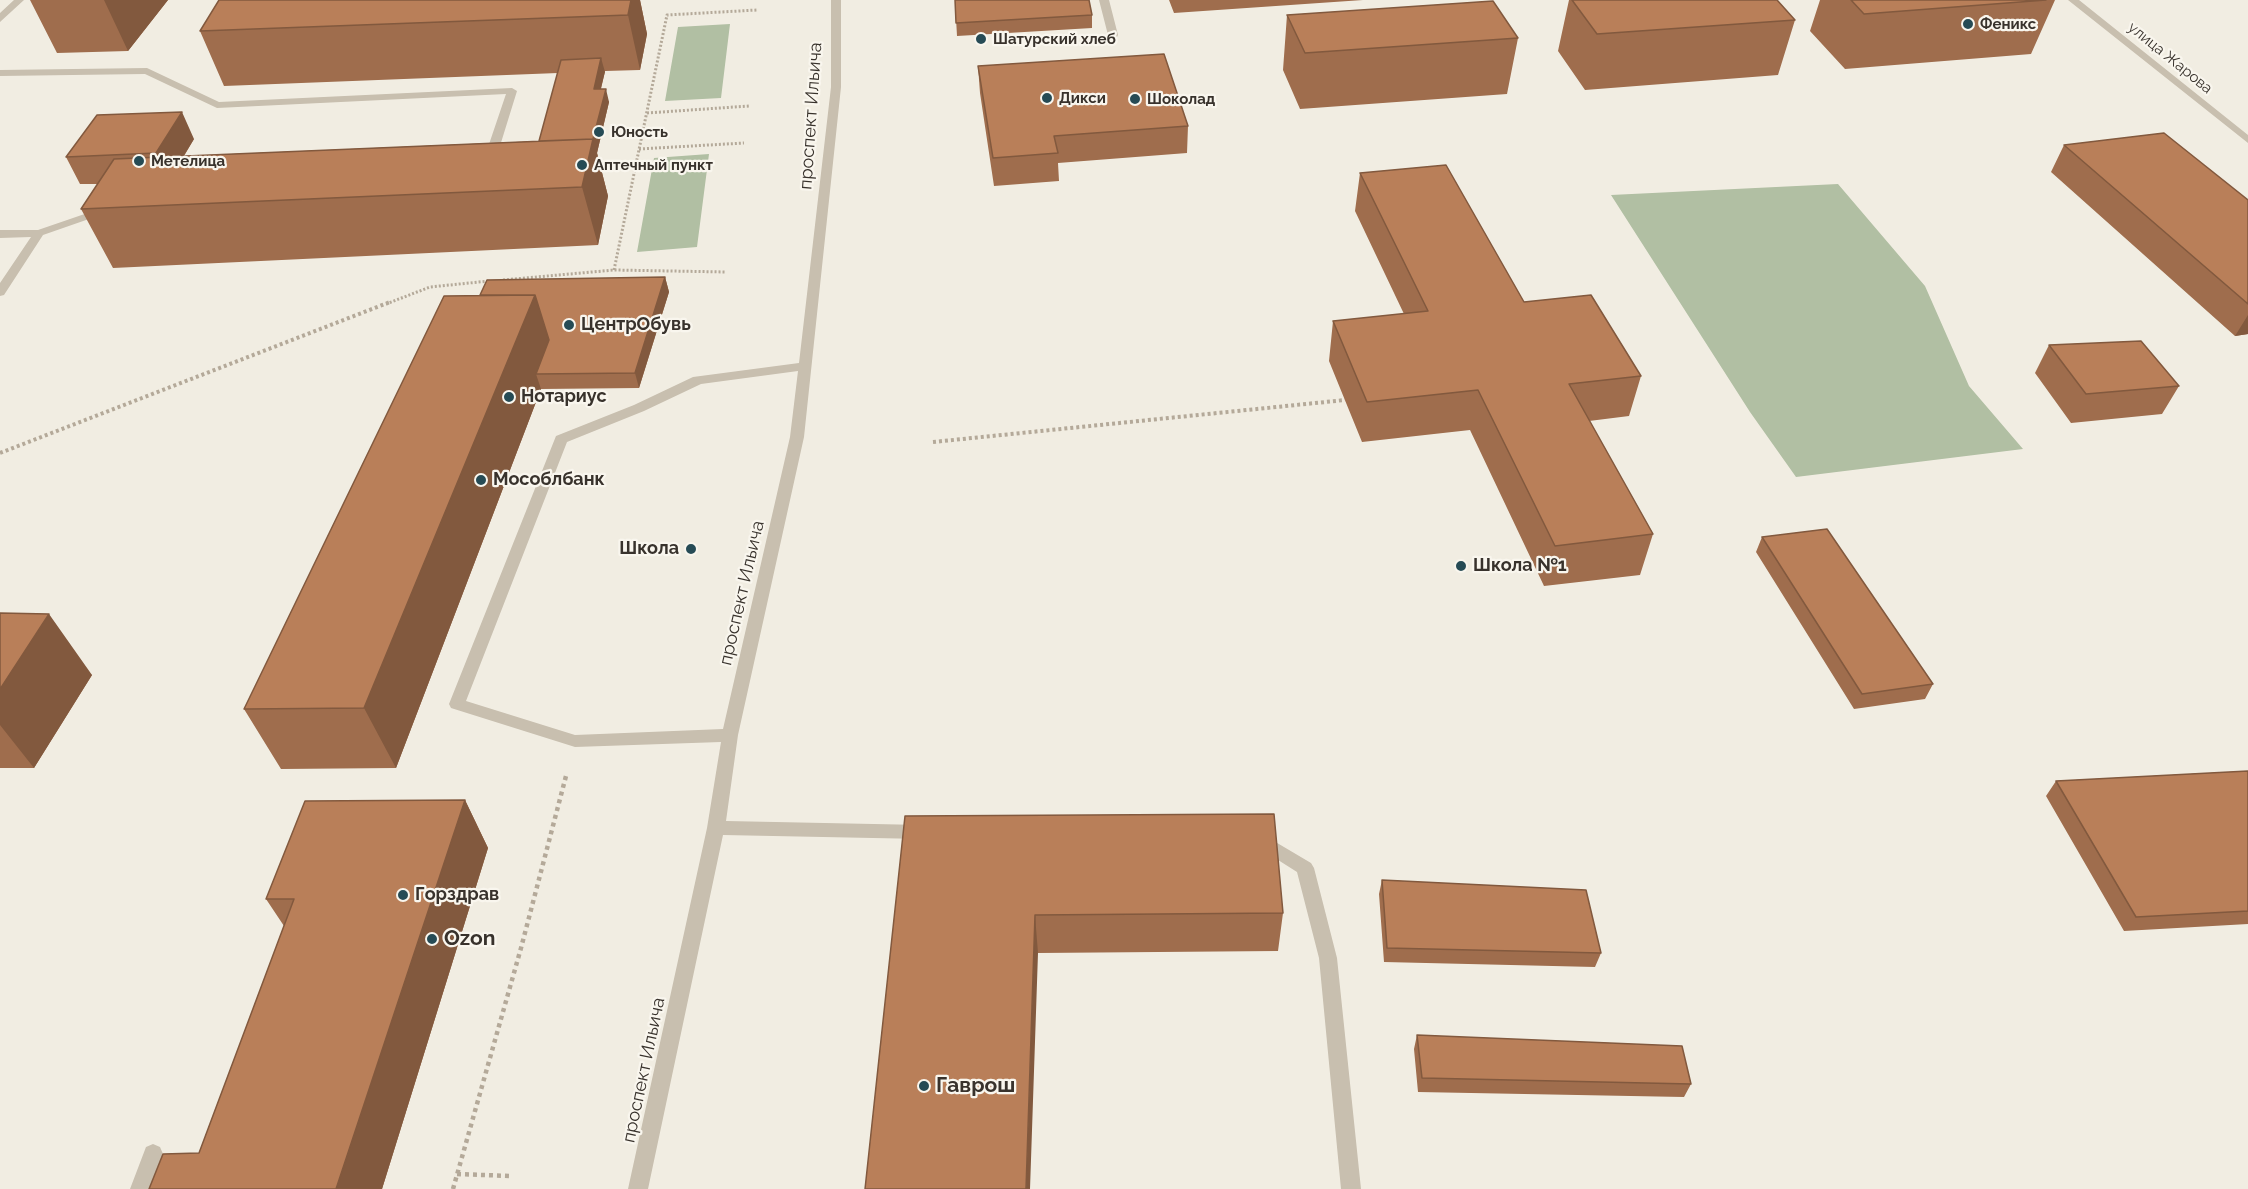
<!DOCTYPE html>
<html>
<head>
<meta charset="utf-8">
<style>
  body { margin:0 }
  canvas { display:block; background:#f1ede2 }
</style>
</head>
<body>
<canvas width="2248" height="1189"></canvas>
<script>
const c = document.querySelector('canvas').getContext('2d');
c.lineJoin = 'round';
function paint(path, color) {
  c.fillStyle = color;
  c.fill(path, 'evenodd');
}
function stroke(path, color, width, dash) {
  c.strokeStyle = color;
  c.lineWidth = width;
  c.lineCap = dash ? 'butt' : 'round';
  c.setLineDash(dash || []);
  c.stroke(path);
}
function label(font, color, halo, rows, align = 'center') {
  c.font = font + ' Raleway,sans-serif';
  c.lineWidth = 4.5;
  c.setLineDash([]);
  c.textBaseline = 'middle';
  c.strokeStyle = halo;
  c.fillStyle = color;
  for (const [text, x, y, turn = 0] of rows) {
    c.save();
    c.translate(x, y);
    c.rotate((+turn || 0) * Math.PI / 180);
    c.textAlign = isNaN(turn) ? turn : align;
    if (halo) c.strokeText(text, 0, 0);
    c.fillText(text, 0, 0);
    c.restore();
  }
}
const green = new Path2D(`
  M730,24L721,98L665,101L678,27Z
  M709,154L697,247L637,252L654,158Z
  M1838,184L1925,286L1969,386L2023,449L1796,477L1750,412L1611,195Z`);
const pathFar2 = new Path2D(`
  M647,113L749,106
  M639,149L744,143
  M614,270L667,15L757,10
  M503,280L614,270L726,272
  M386,304L430,287L489,281`);
const pathFar1 = new Path2D(`
  M933,442L1345,400
  M0,453L390,302`);
const path = new Path2D(`
  M457,1174L511,1176
  M453,1189L521,948L566,776`);
const minor = new Path2D(`
  M14,0H24L0,22V13Z
  M831,0H841V87L804,437L738,735L726,821L923,825L929,827L932,832L929,837L923,839L723,835L648,1189H628L707,828L721,742L575,747L451,708L449,704L556,436L634,405L693,377L799,363L831,87ZM798,371L790,437L723,729L575,735L466,701L567,442L644,411L701,384Z
  M1099,0H1109L1118,35L1117,37L1108,35Z
  M2068,0H2079L2248,135V143Z
  M147,68L219,102L512,88L517,91L495,162L489,165L483,162L506,94L217,108L145,74L0,76V70Z
  M105,207L109,208V212L43,235L4,295L0,296V283L31,237L0,238V230H38Z
  M1262,834L1311,863L1314,868L1337,958L1361,1189H1341L1319,958L1297,872L1256,846L1253,841L1256,836Z
  M153,1144L160,1147L163,1154L150,1189H130L146,1147Z`);
const wall = new Path2D(`
  M30,0H168L128,51L57,53Z
  M640,0L647,34L640,70L605,71L601,89L609,102L597,153L608,196L598,245L113,268L81,209L98,184H80L66,157L194,139L184,156L539,141L558,73L224,86L200,31Z
  M955,0L1092,15V28L957,36Z
  M1169,0H1363L1174,13Z
  M1569,0H1777L1795,20L1778,75L1585,90L1558,51Z
  M1820,0H2055L2031,54L1845,69L1810,31Z
  M1287,15L1518,38L1507,94L1300,109L1283,70Z
  M978,66L1188,126L1187,153L1058,163L1059,181L994,186L980,93Z
  M2064,145L2248,200V334L2235,336L2051,172Z
  M1360,173L1524,302L1641,376L1629,416L1589,421L1653,534L1640,575L1544,586L1470,430L1362,442L1329,361L1333,321L1404,314L1355,211Z
  M665,277L669,292L639,388L541,389L396,768L281,769L244,709L480,295Z
  M2049,345L2179,386L2162,414L2071,423L2035,373Z
  M1762,537L1933,684L1925,699L1854,709L1756,552Z
  M0,613L92,675L34,768H0Z
  M2248,771V924L2124,931L2046,796L2056,781Z
  M465,800L488,848L382,1189H149L199,1153L284,926L266,899Z
  M905,816L1283,913L1278,951L1038,953Z
  M1382,880L1601,953L1595,967L1384,962L1379,894Z
  M1417,1035L1691,1084L1684,1097L1418,1092L1414,1049Z`);
const shadedWall = new Path2D(`
  M104,0H168L128,51Z
  M631,0H640L647,34L640,70L628,15Z
  M601,58L605,72L597,103L594,89Z
  M606,89L609,102L597,153L608,196L598,245L582,187L593,139Z
  M182,112L194,139L169,180L156,153Z
  M665,277L669,292L639,388L635,373Z
  M535,295L554,355L536,374L541,389L396,768L364,708Z
  M2248,315V334L2235,336Z
  M49,614L92,675L34,768L0,725V689Z
  M465,800L488,848L382,1189H336Z
  M1035,915L1038,953L1030,1189H1026Z`);
const building = new Path2D(`
  M219,0H631L628,15L200,31Z
  M955,0H1089L1092,15L956,23Z
  M1572,0H1777L1795,20L1597,34Z
  M1851,0H2046L1864,14Z
  M1493,1L1518,38L1305,53L1287,15Z
  M1164,54L1188,126L1054,136L1058,153L993,158L978,66Z
  M601,58L594,89H606L593,139L539,141L561,60Z
  M182,112L156,153L66,157L97,115Z
  M2164,133L2248,200V304L2064,145Z
  M593,139L582,187L81,209L114,159Z
  M1446,165L1524,302L1591,295L1641,376L1569,384L1653,534L1555,546L1478,390L1367,402L1333,321L1428,311L1360,173Z
  M665,277L635,373L536,374L549,340L535,295H480L487,280Z
  M535,295L364,708L244,709L444,296Z
  M2141,341L2179,386L2086,394L2049,345Z
  M1827,529L1933,684L1862,694L1762,537Z
  M0,613L49,614L0,689Z
  M2248,771V911L2136,917L2056,781Z
  M465,800L336,1189H149L163,1154L199,1153L294,899H266L305,801Z
  M1274,814L1283,913L1035,915L1026,1189H865L905,816Z
  M1382,880L1586,890L1601,953L1387,948Z
  M1417,1035L1682,1046L1691,1084L1422,1078Z`);
const markers = [
  [1968,24,6,"#264b55"],
  [981,39,6,"#264b55"],
  [1047,98,6,"#264b55"],
  [1135,99,6,"#264b55"],
  [599,132,6,"#264b55"],
  [139,161,6,"#264b55"],
  [582,165,6,"#264b55"],
  [569,325,6,"#264b55"],
  [509,397,6,"#264b55"],
  [481,480,6,"#264b55"],
  [691,549,6,"#264b55"],
  [1461,566,6,"#264b55"],
  [403,895,6,"#264b55"],
  [432,939,6,"#264b55"],
  [924,1086,6,"#264b55"]
];
const farPoinames = [
  ["Феникс",1980,24],
  ["Шатурский хлеб",993,39],
  ["Дикси",1059,98],
  ["Шоколад",1147,99],
  ["Юность",611,132],
  ["Метелица",151,161],
  ["Аптечный пункт",594,165]
];
const farStreetnames = [
  ["улица Жарова",2170,58,39]
];
const streetNames = [
  ["проспект Ильича",811,116,-86],
  ["проспект Ильича",742,593,-77],
  ["проспект Ильича",644,1070,-78]
];
const poiNames = [
  ["ЦентрОбувь",581,325],
  ["Нотариус",521,397],
  ["Мособлбанк",493,480],
  ["Школа",679,549,"right"],
  ["Школа №1",1473,566],
  ["Горздрав",415,895]
];
const nearPoinames = [
  ["Ozon",444,939],
  ["Гаврош",936,1086]
];
paint(green, '#b1bfa3');
stroke(pathFar2, '#b4a999', 3, [2, 2]);
stroke(pathFar1, '#b4a999', 4, [3, 3]);
stroke(path, '#b4a999', 4.5, [4, 4]);
paint(minor, '#c8bfaf');
paint(wall, '#9f6d4d');
paint(shadedWall, '#82593e');
paint(building, '#b97f59');
stroke(building, '#82593e', 1.5);
for (const [x, y, r, color] of markers) {
  const dot = new Path2D();
  dot.arc(x, y, r, 0, 2 * Math.PI);
  c.fillStyle = color;
  c.fill(dot);
  stroke(dot, '#f9f6ee', 2);
}
label('bold 15px', '#38322c', '#f9f6ee', farPoinames, 'left');
label('15px', '#38322c', '#f9f6ee', farStreetnames);
label('18px', '#38322c', '#f9f6ee', streetNames);
label('bold 18px', '#38322c', '#f9f6ee', poiNames, 'left');
label('bold 21px', '#38322c', '#f9f6ee', nearPoinames, 'left');
</script>
</body>
</html>
